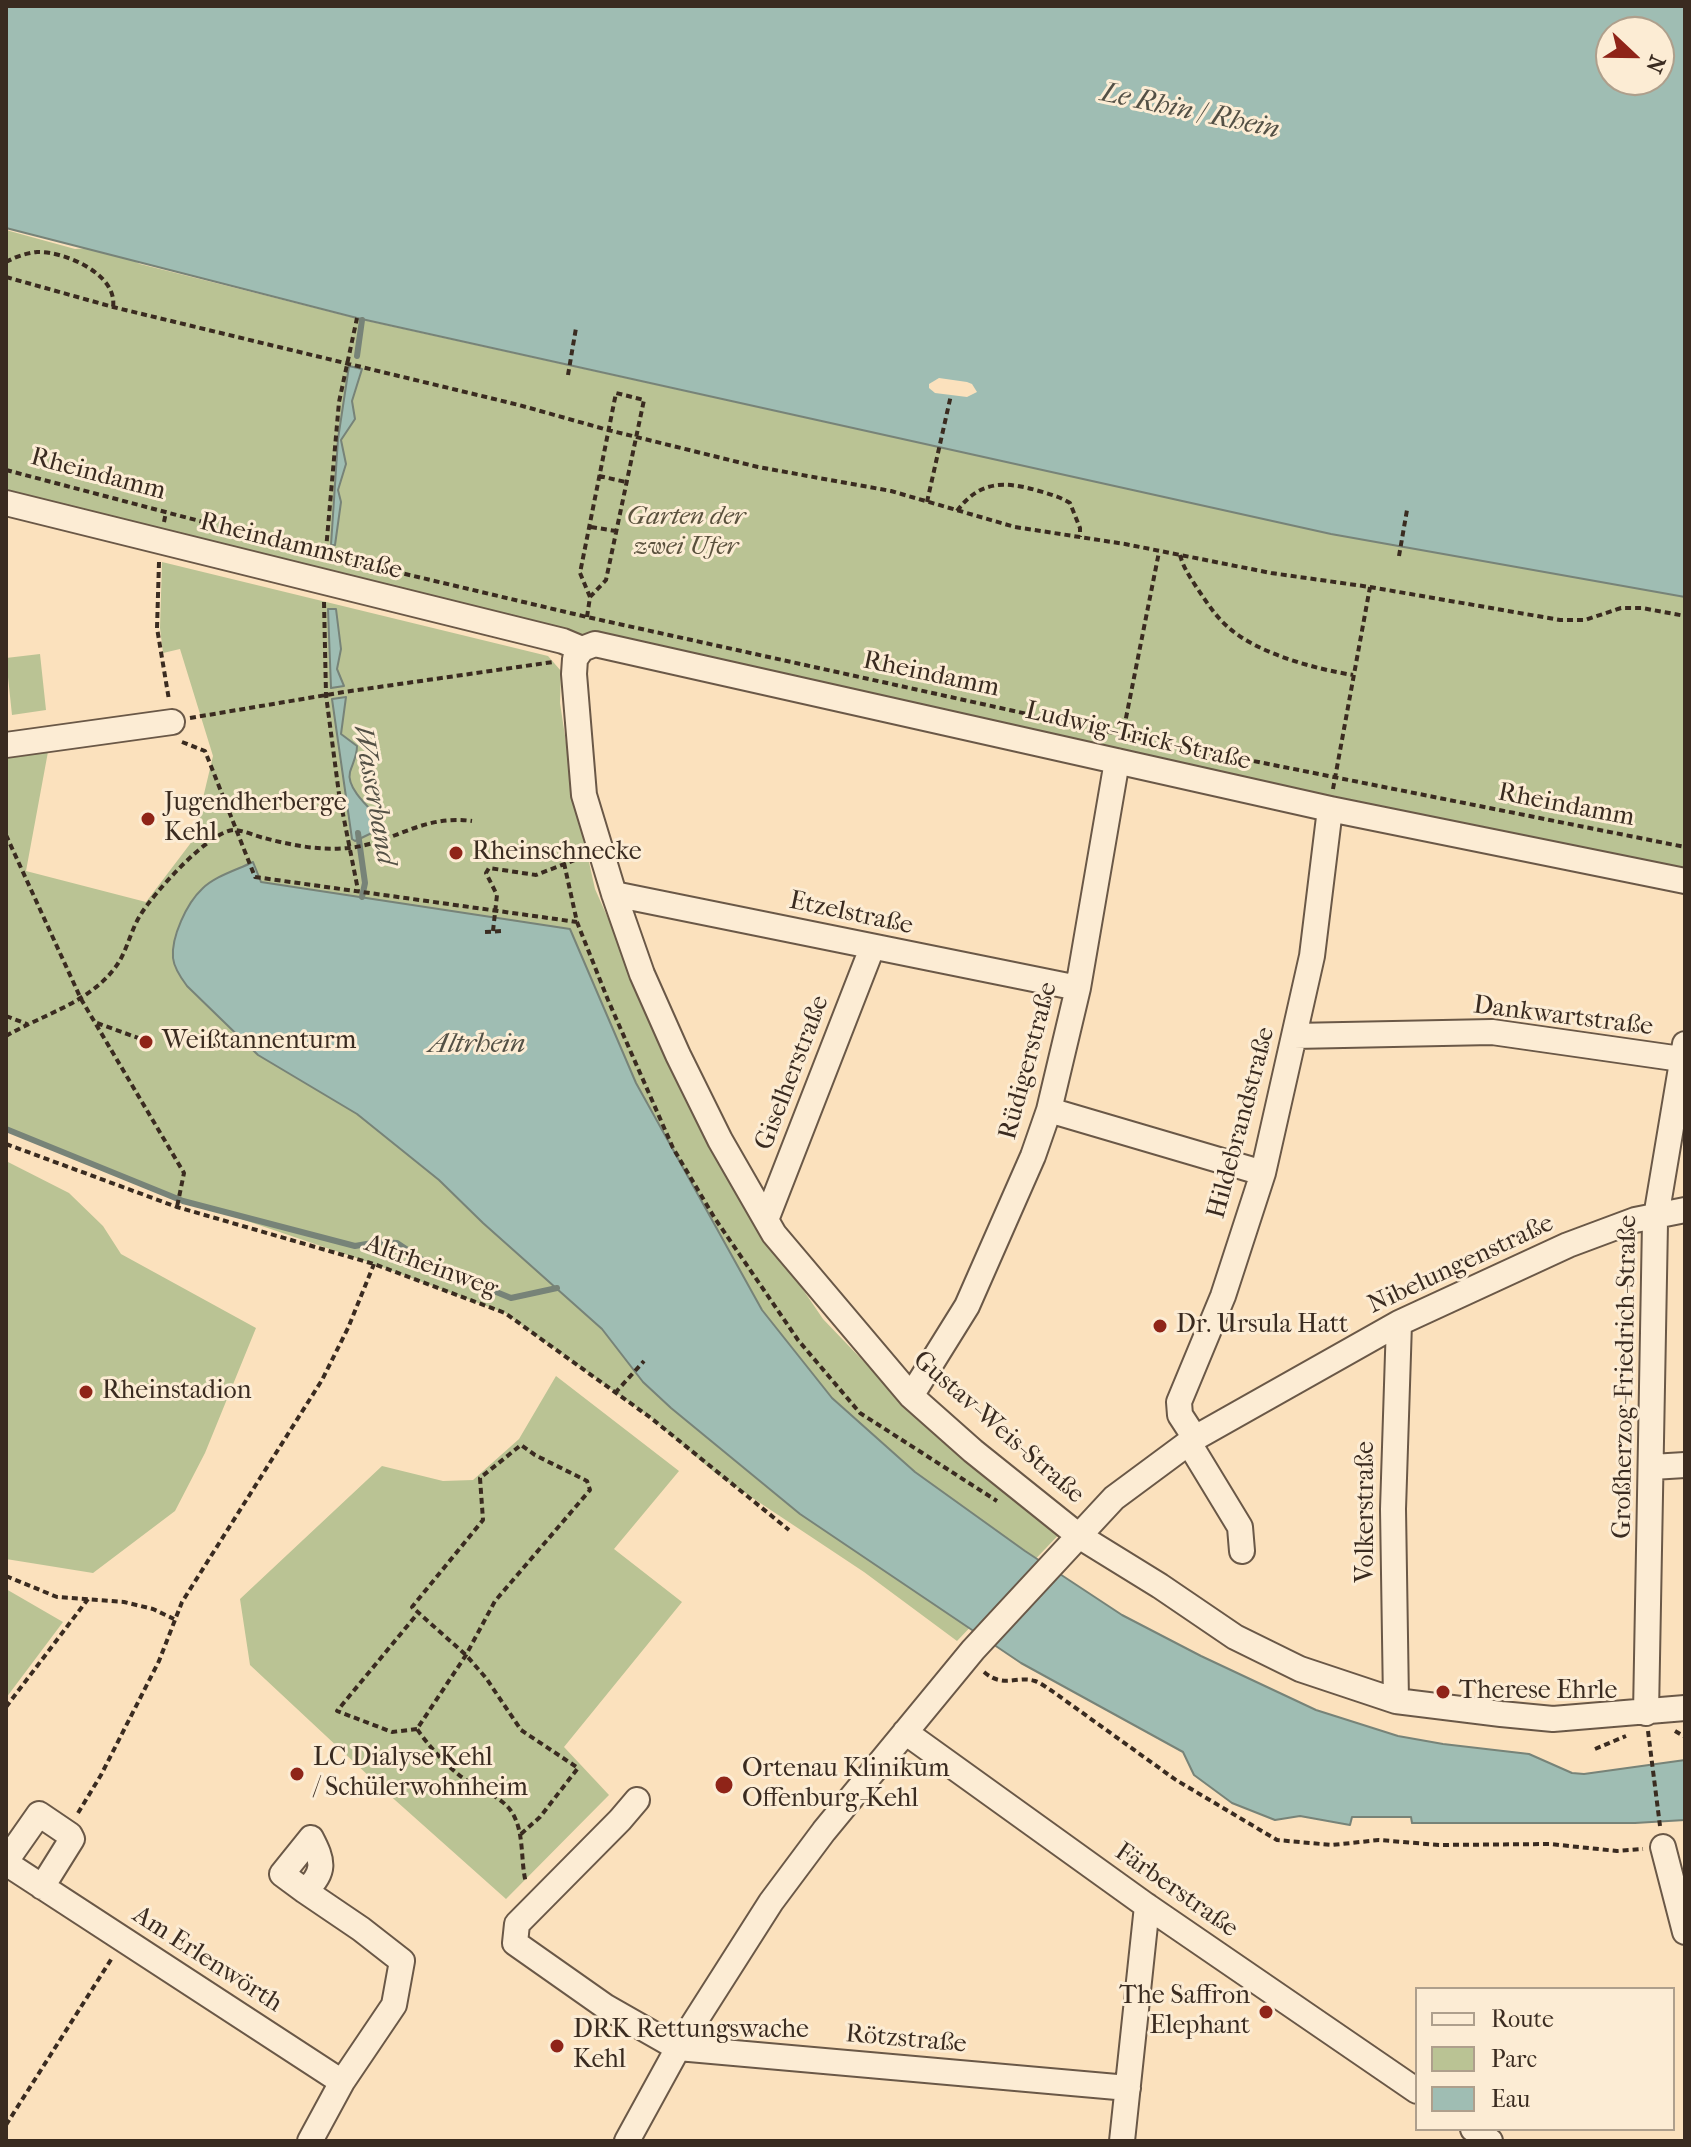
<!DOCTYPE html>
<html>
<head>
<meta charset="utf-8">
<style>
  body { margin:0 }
  #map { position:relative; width:1691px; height:2147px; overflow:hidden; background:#fbe1bd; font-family:"IM FELL French Canon",serif }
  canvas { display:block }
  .frame { position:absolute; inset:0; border:8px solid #3a2b20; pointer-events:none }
  .legend { position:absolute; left:1415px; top:1987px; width:260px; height:144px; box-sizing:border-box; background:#fcecd4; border:2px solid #ae9f8c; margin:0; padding:10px 14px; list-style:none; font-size:24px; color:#3a2b20 }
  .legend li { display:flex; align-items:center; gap:16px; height:40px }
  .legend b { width:40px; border:2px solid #ae9f8c }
  .north { position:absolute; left:1595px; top:16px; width:80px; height:80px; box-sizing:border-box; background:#fcecd4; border:2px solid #ae9f8c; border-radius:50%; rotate:112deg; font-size:22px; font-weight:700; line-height:32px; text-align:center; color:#3a2b20 }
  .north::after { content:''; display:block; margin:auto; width:28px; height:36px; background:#8f2418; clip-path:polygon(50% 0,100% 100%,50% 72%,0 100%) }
</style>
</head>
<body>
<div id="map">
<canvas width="1691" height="2147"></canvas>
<div class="frame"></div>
<ul class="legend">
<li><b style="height:10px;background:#fcecd4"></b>Route</li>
<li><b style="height:22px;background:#bac394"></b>Parc</li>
<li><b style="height:22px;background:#9fbdb3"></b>Eau</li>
</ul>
<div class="north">N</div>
</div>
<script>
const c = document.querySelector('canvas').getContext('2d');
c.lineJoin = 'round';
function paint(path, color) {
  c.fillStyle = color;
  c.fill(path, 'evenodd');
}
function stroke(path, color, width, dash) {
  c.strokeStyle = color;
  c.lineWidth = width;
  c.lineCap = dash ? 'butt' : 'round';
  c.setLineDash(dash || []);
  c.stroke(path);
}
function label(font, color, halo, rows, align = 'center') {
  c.font = font + ' "IM FELL French Canon",serif';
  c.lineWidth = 6;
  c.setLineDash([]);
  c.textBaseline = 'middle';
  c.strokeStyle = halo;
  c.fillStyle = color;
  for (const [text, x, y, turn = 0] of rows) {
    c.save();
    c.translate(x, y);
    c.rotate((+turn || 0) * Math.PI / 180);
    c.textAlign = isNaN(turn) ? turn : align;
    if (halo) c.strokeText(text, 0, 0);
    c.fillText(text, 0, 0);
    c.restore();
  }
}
const green = new Path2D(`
  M6,230L75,249L90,248L125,256L140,264L363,320L1331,534L1685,597V879L599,657L6,492Z
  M162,562L548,656L561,671L560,703L574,795L595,889L668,1053L757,1222L823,1319L891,1390L1069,1524L957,1641L864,1572L715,1473L651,1418L505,1313L374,1264L188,1201L6,1127V733L52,730L26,871L146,902L193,840L213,756L180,649L163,653L160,628Z
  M40,654L46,710L12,715L6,658Z
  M6,1161L69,1193L103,1226L121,1254L256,1328L205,1453L175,1511L93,1573L6,1559Z
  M556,1376L679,1471L614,1549L682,1602L564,1747L609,1795L506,1899L386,1792L250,1665L240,1599L382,1466L443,1481L473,1480L519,1439Z
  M6,1589L63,1622L6,1698Z`);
const water = new Path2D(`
  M6,6H1685V597L1331,534L357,318L6,228ZM1611,32H1659V80H1611Z
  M349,366L362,369L352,401L355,419L341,440L346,464L338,490L341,502L335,545H331L338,439Z
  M328,609H336L341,649L337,669L344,686L331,688Z
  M346,697L341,734L357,746C357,756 353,762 350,772C346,787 367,806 377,816L378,830L355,841L352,839L332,699Z
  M253,862L261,882L570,929L636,1083L762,1310L832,1398L915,1472L1025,1551L1122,1615L1201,1656L1316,1710L1398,1736L1443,1744L1529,1754L1572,1773L1584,1774L1685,1760V1820L1635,1823H1412L1411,1817H1352L1350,1825L1300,1816L1275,1820L1232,1803L1194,1775L1183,1752L1021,1663L800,1514L671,1408L643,1382L602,1329L483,1223L439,1180L357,1114L258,1055L187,986C181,978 174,968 173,958C171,937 187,903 202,889C215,876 237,870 253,862Z`);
const pier = new Path2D(`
  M939,378L967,382L972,384L977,392L967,397L935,393L929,388V384Z`);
const stream = new Path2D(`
  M357,356L362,320
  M358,833L365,883L362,897
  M6,1129L183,1201L355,1246L378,1242L397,1243L430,1265L511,1298L557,1288`);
const path = new Path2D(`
  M6,262C15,257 26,253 37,252C64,251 118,274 113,307
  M6,277L113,307L519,405L608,430L758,467L891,491L1015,527L1125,544L1271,573L1370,587L1560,620H1585L1621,608H1642L1685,616
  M568,375L576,328
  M6,470L321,553
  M599,476L626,482
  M927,502L951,395
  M957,511C980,480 1005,481 1039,491C1050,494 1060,497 1070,503L1080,528V537
  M164,522L166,512
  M591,527L616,531
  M1180,555C1183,567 1190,577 1197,588C1206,601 1215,616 1228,627C1256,653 1315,669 1353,675
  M1399,556L1407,510
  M346,560L587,617L1123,735L1685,847
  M325,561L339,402L357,318
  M159,562L157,628L169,700
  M324,602L326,695L339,794L358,890
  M587,617L590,597L606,580L644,400L616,393L580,573L590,597
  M190,718L344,692L553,662
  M1122,738L1159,552
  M182,742L205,751L255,877L577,922
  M1333,789L1370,587
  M6,835L81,999L184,1173L177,1207
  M564,863L577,922L608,1000L673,1148L714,1217L798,1340L860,1413L997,1501
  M493,931L497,895L486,873L489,868L536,875L580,858
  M485,932L503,931
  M6,1016L27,1024
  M97,1023L141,1039
  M6,1036C42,1015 88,1003 114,969C127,953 130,931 141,914C154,893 209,831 234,830C243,830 255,836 264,838C291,845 320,851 348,848C392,844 422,814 472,821
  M6,1144L177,1207L374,1264L505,1313L651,1418L789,1530
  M615,1393L644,1361
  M6,1576L57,1597L124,1602L153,1609L174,1619
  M984,1672C1004,1689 1017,1675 1035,1681C1041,1683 1047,1688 1052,1691L1176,1780L1277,1840L1332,1845L1379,1840L1439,1845L1550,1844L1617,1851L1643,1849
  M6,1707L88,1599
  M417,1729L392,1732L337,1711L418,1613
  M1648,1731L1660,1826
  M1675,1731L1685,1737
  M1595,1749L1626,1736
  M78,1813L101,1775L159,1661L182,1602L322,1380L348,1328L374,1264
  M521,1834L540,1817L578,1768L521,1730L486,1678L466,1655L412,1607L483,1520L480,1478L521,1445L535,1455L587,1481L590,1490L495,1601L466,1655L417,1729C428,1745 443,1762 459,1775C474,1787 500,1795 511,1811C525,1831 520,1860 526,1883
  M6,2125L112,1958`);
const minor = new Path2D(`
  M6,503L563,641L582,649
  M582,649L575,659L574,674L584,795L614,894L642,974L678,1055L720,1140L774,1234L911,1396L973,1451L1079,1536L1160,1586L1235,1637L1300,1669L1396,1701L1501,1714L1553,1719L1685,1708
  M582,649L595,644L1330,809L1685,881
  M6,745L172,722
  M614,894L1078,988
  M1294,1036L1492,1032L1681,1059
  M1049,1110L1263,1173
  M766,1220L872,948
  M911,1396L967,1306L1033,1156L1049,1110L1078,988L1117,761
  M1195,1438L1180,1415L1179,1402L1223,1296L1263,1173L1312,956L1330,809
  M1189,1443L1240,1527L1242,1551
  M1652,1467L1685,1465
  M1396,1701L1393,1509L1399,1323
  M1646,1713L1655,1223L1685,1044
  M905,1732L1147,1906L1417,2091
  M637,1800L620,1820L517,1924L515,1943L606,2007L678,2048L1128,2088
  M1663,1847L1685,1932
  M6,1861L39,1814L70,1835L72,1839L42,1887
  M6,1863L342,2082
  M305,1891L282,1874L311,1838C323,1861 326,1872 305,1891L361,1929L402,1961L394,2005L342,2082L310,2141
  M1473,2129L1490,2141
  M627,2141L678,2048L771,1902L824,1831L973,1650L1114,1498L1195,1438L1399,1323L1568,1245L1635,1220L1685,1210
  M1122,2141L1147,1906`);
const markers = [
  [148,819,8,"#8f2418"],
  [456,853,8,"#8f2418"],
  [146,1042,8,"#8f2418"],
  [1160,1326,8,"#8f2418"],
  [86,1392,8,"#8f2418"],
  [1443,1692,8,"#8f2418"],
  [297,1774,8,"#8f2418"],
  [724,1785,10,"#8f2418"],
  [1266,2012,8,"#8f2418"],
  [557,2046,8,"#8f2418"]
];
const streetNames = [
  ["Rheindamm",98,475,15],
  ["Rheindammstraße",301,547,14],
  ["Rheindamm",931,675,12],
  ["Ludwig-Trick-Straße",1138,737,13],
  ["Rheindamm",1566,806,11],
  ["Etzelstraße",851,914,12],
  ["Dankwartstraße",1563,1017,7],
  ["Rüdigerstraße",1029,1061,-75],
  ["Giselherstraße",793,1073,-69],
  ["Hildebrandstraße",1242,1123,-75],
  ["Nibelungenstraße",1461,1265,-25],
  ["Altrheinweg",431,1267,20],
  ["Großherzog-Friedrich-Straße",1626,1377,-89],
  ["Gustav-Weis-Straße",998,1428,41],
  ["Volkerstraße",1367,1512,-90],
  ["Färberstraße",1176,1891,35],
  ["Am Erlenwörth",207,1960,33],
  ["Rötzstraße",906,2040,5]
];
const parkNames = [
  ["Garten der",686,518],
  ["zwei Ufer",686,548]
];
const poiNames = [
  ["Jugendherberge",164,804],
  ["Kehl",164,834],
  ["Rheinschnecke",472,853],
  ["Weißtannenturm",162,1042],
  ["Dr. Ursula Hatt",1176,1326],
  ["Rheinstadion",102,1392],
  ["Therese Ehrle",1459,1692],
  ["LC Dialyse Kehl",313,1759],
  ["/ Schülerwohnheim",313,1789],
  ["Ortenau Klinikum",742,1770],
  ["Offenburg-Kehl",742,1800],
  ["The Saffron",1250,1997,"right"],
  ["Elephant",1250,2027,"right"],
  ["DRK Rettungswache",573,2031],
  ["Kehl",573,2061]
];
const waterNames = [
  ["Le Rhin / Rhein",1190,112,12],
  ["Wasserband",373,795,80],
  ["Altrhein",477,1045]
];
paint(green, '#bac394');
paint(water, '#9fbdb3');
stroke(water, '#778378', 2);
paint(pier, '#fbe1bd');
stroke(stream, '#778378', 6);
stroke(minor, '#6a5847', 28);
stroke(path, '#3a2b20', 4, [6, 4]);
stroke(minor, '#fcecd4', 24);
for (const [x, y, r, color] of markers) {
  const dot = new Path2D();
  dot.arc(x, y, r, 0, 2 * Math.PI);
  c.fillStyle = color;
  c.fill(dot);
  stroke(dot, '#fcecd4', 3);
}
label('26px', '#3a2b20', '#fcecd4', streetNames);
label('italic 26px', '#5a513d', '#fcecd4', parkNames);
label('26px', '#3a2b20', '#fcecd4', poiNames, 'left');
label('italic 28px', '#535045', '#fcecd4', waterNames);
</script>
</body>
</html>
